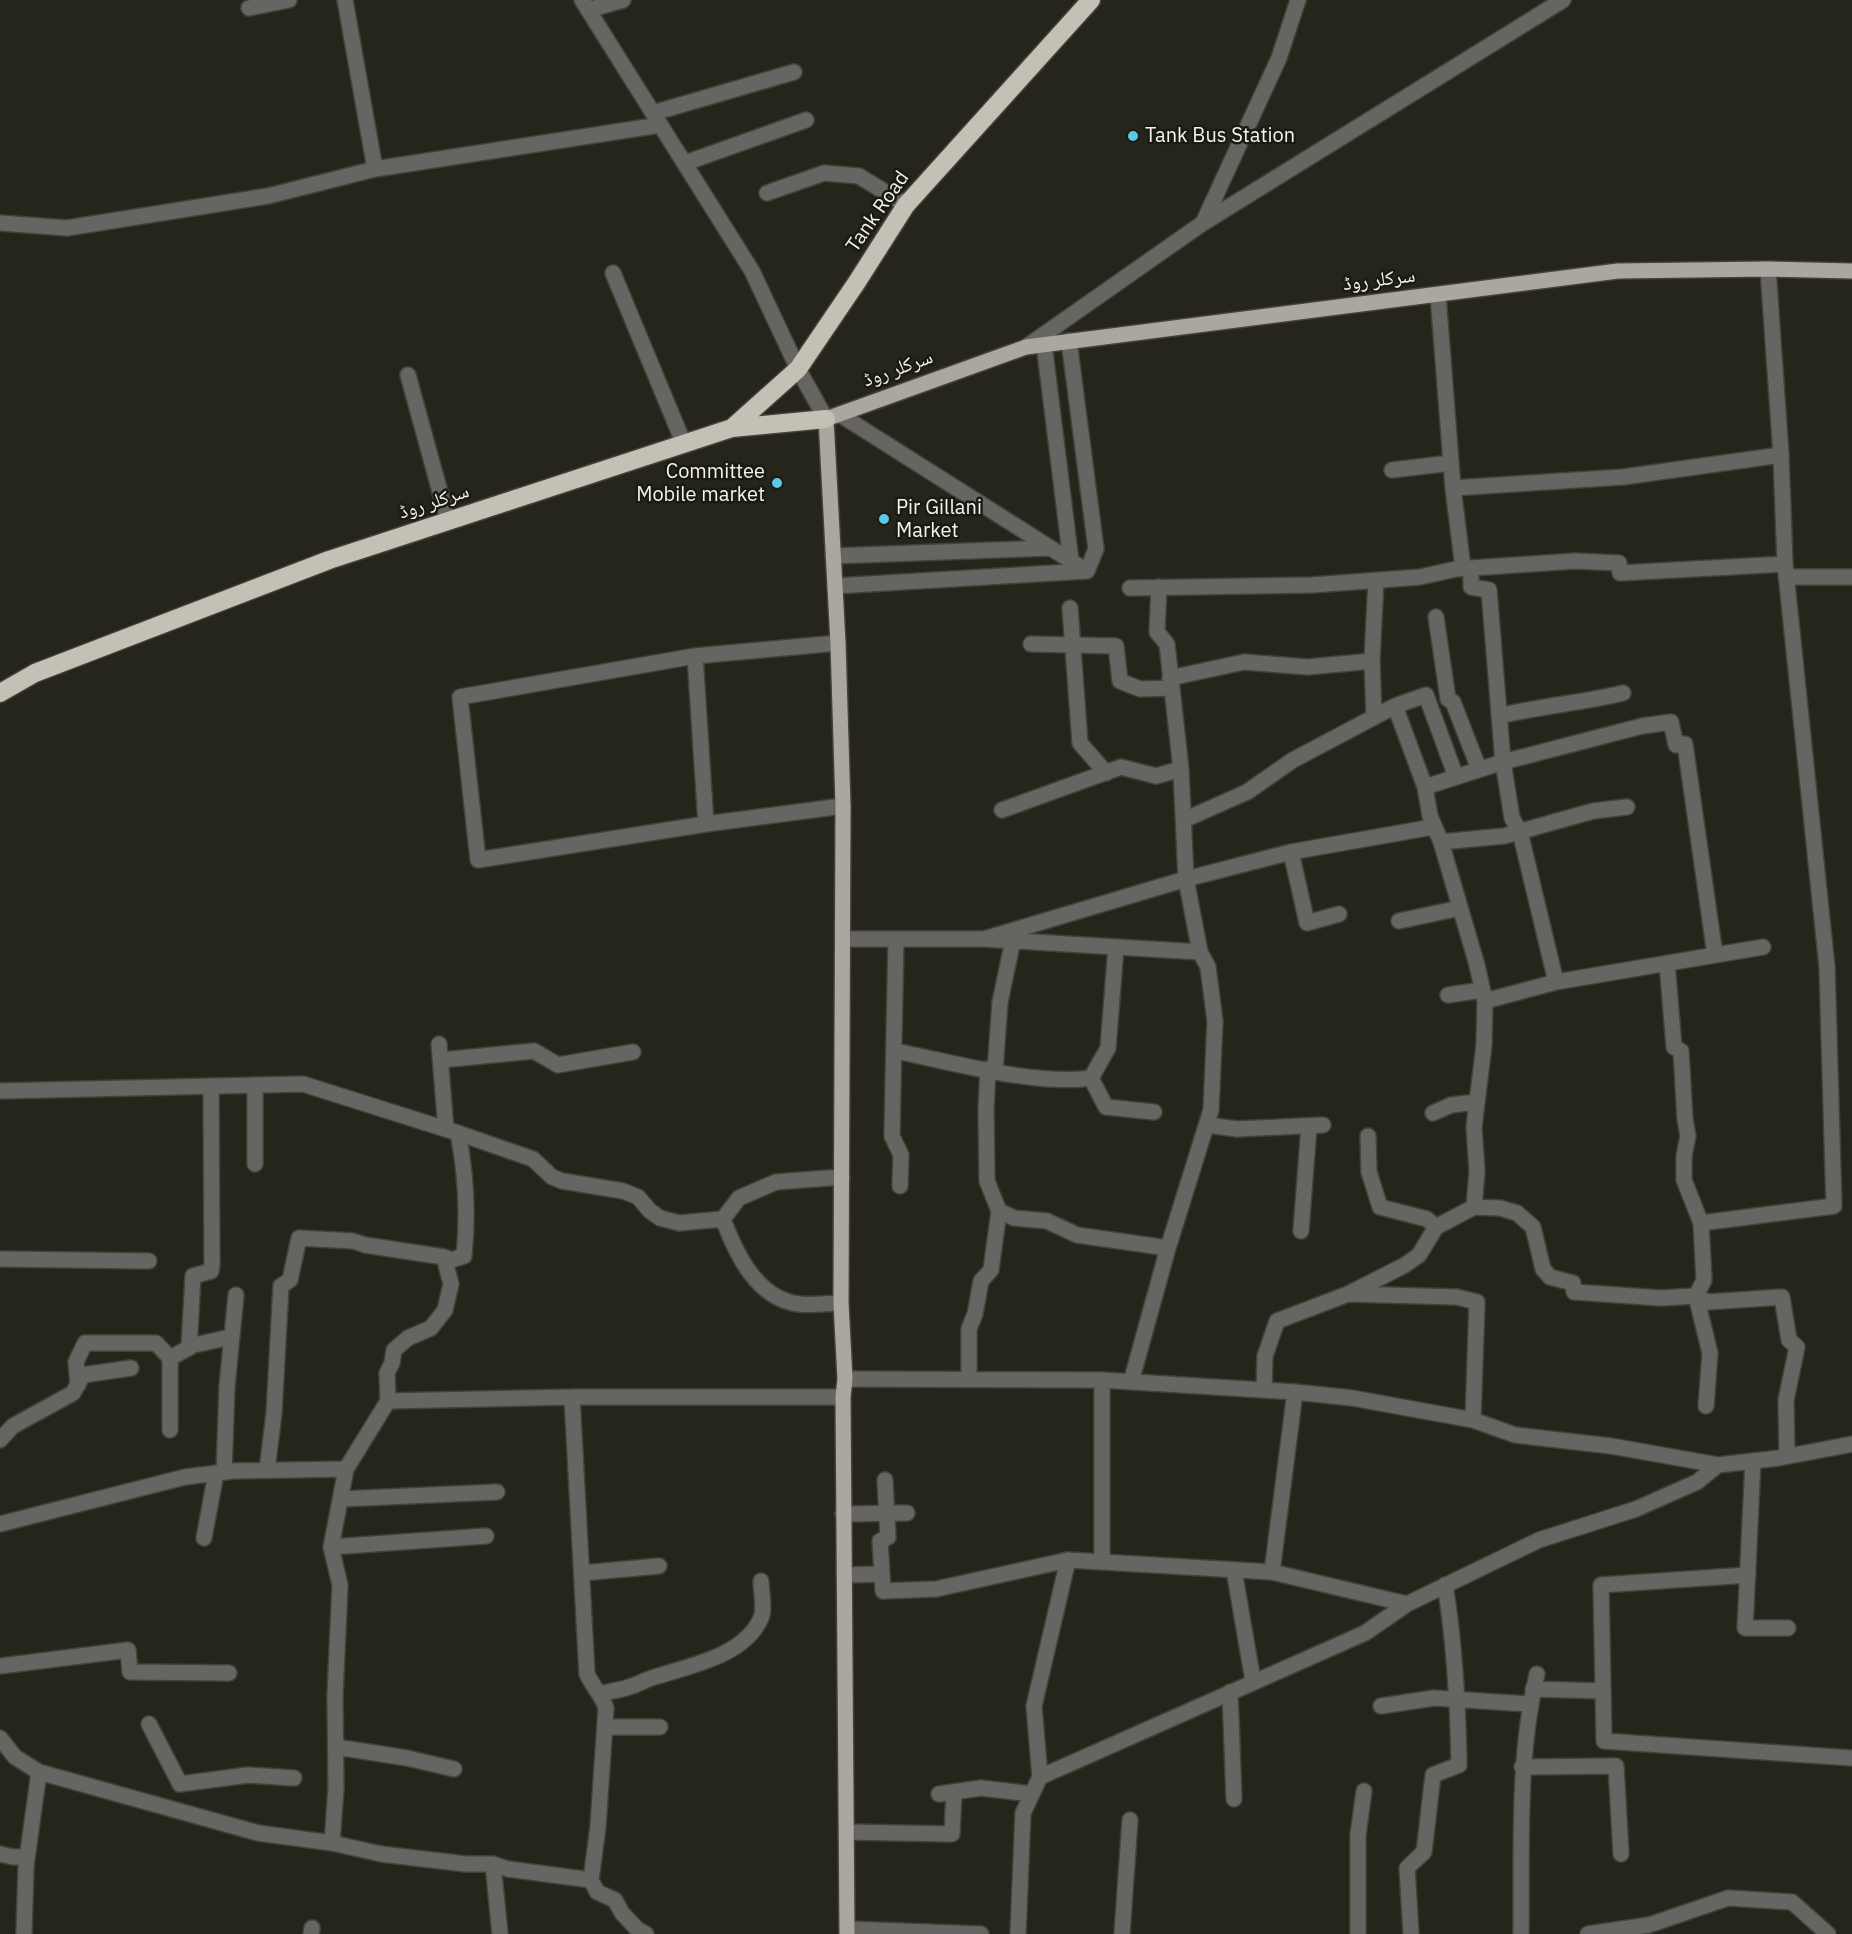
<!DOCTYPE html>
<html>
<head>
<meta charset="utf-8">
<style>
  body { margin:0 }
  canvas { display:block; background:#25251c }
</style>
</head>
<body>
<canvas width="1852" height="1934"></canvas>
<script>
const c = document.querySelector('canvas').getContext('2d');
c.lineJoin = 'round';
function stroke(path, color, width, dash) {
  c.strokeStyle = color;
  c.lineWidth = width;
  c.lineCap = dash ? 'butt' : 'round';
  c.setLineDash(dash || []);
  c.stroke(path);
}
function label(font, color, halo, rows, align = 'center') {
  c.font = font + ' "IBM Plex Sans","Noto Naskh Arabic",sans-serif';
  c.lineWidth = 5;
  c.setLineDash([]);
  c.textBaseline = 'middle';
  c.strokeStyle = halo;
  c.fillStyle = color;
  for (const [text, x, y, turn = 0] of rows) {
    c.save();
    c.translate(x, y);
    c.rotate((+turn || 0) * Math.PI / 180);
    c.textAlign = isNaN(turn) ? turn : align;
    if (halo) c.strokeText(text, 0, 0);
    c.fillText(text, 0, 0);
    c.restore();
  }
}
const minor = new Path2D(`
  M345,0L375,169
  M582,0L752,271L798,369L826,419
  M249,8L289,0
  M588,10L623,0
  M653,113L794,72
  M685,163L806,120
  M767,193L824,173L859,176L906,205
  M0,223L67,228L268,196L375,169L660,125
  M1203,223L1279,58L1298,0
  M613,273L684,444
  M1438,295L1453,488L1463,568
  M1069,341L1096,549L1087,571
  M1044,344L1071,561
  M1026,347L1203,223L1563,0
  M408,375L448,521
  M839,414L1087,571
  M1392,470L1451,463
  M1453,488L1623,477L1781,455
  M833,556L1050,548
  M1471,568V587L1489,590L1503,762L1512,818L1520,832L1556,982
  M1786,577H1852
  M835,586L1087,571
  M1130,588L1312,585L1420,577L1456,569L1471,568L1575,561L1619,563L1620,573L1785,564
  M1070,608L1080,743L1106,773
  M1436,617L1448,699L1453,702L1479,769
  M838,643L695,656L460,697L478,860L706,824L843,806
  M1031,644L1116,646L1120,681L1140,689L1172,688
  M695,656L706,824
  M1170,678L1244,662L1308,667L1372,661
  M1395,706L1425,787L1430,816L1441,842L1477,965L1485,1001L1484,1045L1474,1127L1477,1171L1474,1207
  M1499,716C1540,706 1582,703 1623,693
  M1374,717L1372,661L1376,580
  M1425,787L1503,762L1642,726L1671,722L1676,745L1685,744L1715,955
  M1002,810L1121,767L1156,776L1181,769
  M1184,820L1247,792L1293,760L1395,706L1426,695L1456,777
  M1441,842L1504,836L1593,811L1627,807
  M1291,852L1307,923L1339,914
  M1399,921L1460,908
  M843,939H984L1200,952
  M896,939L892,1136L901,1155L900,1186
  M984,939L1186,879L1291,852L1433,827
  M1667,963L1674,1047L1681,1051L1685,1119L1688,1136L1684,1156V1180L1701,1223L1704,1280L1696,1296L1710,1353L1706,1406
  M1448,995L1482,990
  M1485,1001L1556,982L1763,947
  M439,1044L446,1129
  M895,1051C952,1062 1034,1086 1091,1078
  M441,1060L534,1051L558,1065L633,1052
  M995,1071L1000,1002L1013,940
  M1091,1078L1108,1048L1116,947
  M1091,1078L1106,1107L1154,1112
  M255,1085V1164
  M0,1091L303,1084L458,1133L533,1159L552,1177L562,1181L623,1191L638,1197L650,1211L660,1218L679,1223L723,1219L739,1198L776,1182L842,1177
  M1433,1113L1451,1105L1477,1102
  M1207,1125L1237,1129L1323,1125
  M1368,1136L1369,1172L1380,1207L1427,1219L1436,1227
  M999,1211L1014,1218L1047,1221L1077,1235L1168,1248
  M723,1219C736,1254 757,1299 799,1304C812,1306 828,1303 841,1303
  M1701,1223L1834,1206L1827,967L1785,564L1781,455L1768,269
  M1301,1231L1309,1126
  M0,1259L149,1261
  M1348,1294L1457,1297L1477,1302L1473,1420
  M189,1348L193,1276L211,1271L212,1264L211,1086
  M969,1378V1329L975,1314L981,1281L991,1270L999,1211L987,1181L986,1109L988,1069
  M845,1379L1102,1380L1295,1392L1352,1398L1473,1420L1515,1435L1611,1446L1718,1465L1779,1458L1852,1444
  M1131,1382L1168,1248L1211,1110L1215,1021L1208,967L1200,952L1186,879L1181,769L1167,644L1157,632L1159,587
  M78,1385L76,1362L85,1343H156L170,1358
  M1264,1390L1265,1356L1277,1321L1348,1294L1405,1265L1419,1255L1436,1227L1474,1207L1500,1208L1517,1213L1533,1227L1543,1269L1550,1277L1573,1283L1574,1292L1661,1298L1696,1296L1708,1302L1782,1297L1789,1340L1797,1347L1786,1400L1787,1456
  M572,1397L587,1674C593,1687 602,1695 606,1708L598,1826L591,1880
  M388,1401L572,1397H843
  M170,1430V1358L194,1345L231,1337
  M0,1440L13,1426L73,1393L83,1375L131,1368
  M1753,1461L1745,1628H1788
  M267,1470L274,1413L281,1286L290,1280L299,1238L353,1241L365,1245L444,1257
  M224,1472L227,1386L236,1295
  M885,1480L888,1537L880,1541L883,1591L936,1589L1068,1560L1272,1572L1407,1604
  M341,1499L497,1492
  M843,1514L907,1513
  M0,1524L185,1477L233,1471L346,1469
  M204,1538L216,1473
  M331,1547L486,1536
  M1102,1562V1380
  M1234,1570L1253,1681
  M1272,1572L1295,1392
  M582,1573L659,1566
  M844,1575L882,1574
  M1748,1575L1601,1585L1604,1741L1852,1758
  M0,1666L128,1650L130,1672L229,1673
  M1533,1689L1602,1691
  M1230,1692L1234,1799
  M600,1694C610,1691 622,1690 632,1686C641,1683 649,1678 658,1676C693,1665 745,1655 761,1618C765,1608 761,1592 761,1581
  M1381,1706L1434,1698L1529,1704
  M149,1724L180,1784L248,1775L294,1778
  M605,1727H660
  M0,1738L15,1757L39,1772L258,1833L332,1843L381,1854L466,1864H493L508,1869L591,1880L597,1892L615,1900L622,1913L638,1930L646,1934
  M336,1747L407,1758L454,1769
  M1522,1767L1616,1766L1621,1854
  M1040,1777L1365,1633L1407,1604L1539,1540L1636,1509L1697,1482L1718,1465
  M939,1794L981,1788L1032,1794
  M847,1832L952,1834L954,1792
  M332,1843L336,1788L335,1695L340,1585L331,1547L333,1537L346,1469L388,1401L387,1373L392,1363L394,1350L408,1338L431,1328L445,1310L451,1284L444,1257L451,1260L464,1256C468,1215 466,1173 458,1133
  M0,1854L13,1857H27
  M493,1864L500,1934
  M848,1929L981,1934
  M24,1934L26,1866L39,1772
  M311,1934L312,1928
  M1018,1934L1023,1813L1040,1777L1034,1706L1068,1560
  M1122,1934L1130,1820
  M1358,1934V1835L1364,1791
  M1411,1934L1407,1868L1424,1852L1433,1775L1459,1765C1458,1705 1455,1645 1445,1585
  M1521,1934C1522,1847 1517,1759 1537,1674
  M1588,1934L1649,1925L1728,1898L1792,1902L1828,1934`);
const major = new Path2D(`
  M847,1934L843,1397L845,1379L841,1303L843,806L838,643L826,419L1026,347L1618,271L1768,269L1852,271`);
const highway = new Path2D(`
  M732,428L798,369L857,282L906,205L1091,0
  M0,693L35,673L329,560L732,428L826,419`);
const markers = [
  [1133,136,6,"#5bc8e7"],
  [777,483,6,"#5bc8e7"],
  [884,519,6,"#5bc8e7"]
];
const poiNames = [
  ["Tank Bus Station",1145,136],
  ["Committee",765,472,"right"],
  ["Mobile market",765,495,"right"],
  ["Pir Gillani",896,508],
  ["Market",896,531]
];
const streetNames = [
  ["Tank Road",878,212,-55],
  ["سرکلر روڈ",1379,280,-7],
  ["سرکلر روڈ",898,369,-20],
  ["سرکلر روڈ",434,502,-18]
];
stroke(minor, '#424239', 18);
stroke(major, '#424239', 18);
stroke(highway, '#424239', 21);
stroke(minor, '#676561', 15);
stroke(major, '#aba69e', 15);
stroke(highway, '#c5c0b6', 18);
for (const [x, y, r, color] of markers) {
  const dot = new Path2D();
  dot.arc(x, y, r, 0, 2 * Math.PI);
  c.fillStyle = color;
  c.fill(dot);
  stroke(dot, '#1c1b13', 2);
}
label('20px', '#f4f3ee', '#1c1b13', poiNames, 'left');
label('20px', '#f4f3ee', '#1c1b13', streetNames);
</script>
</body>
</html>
